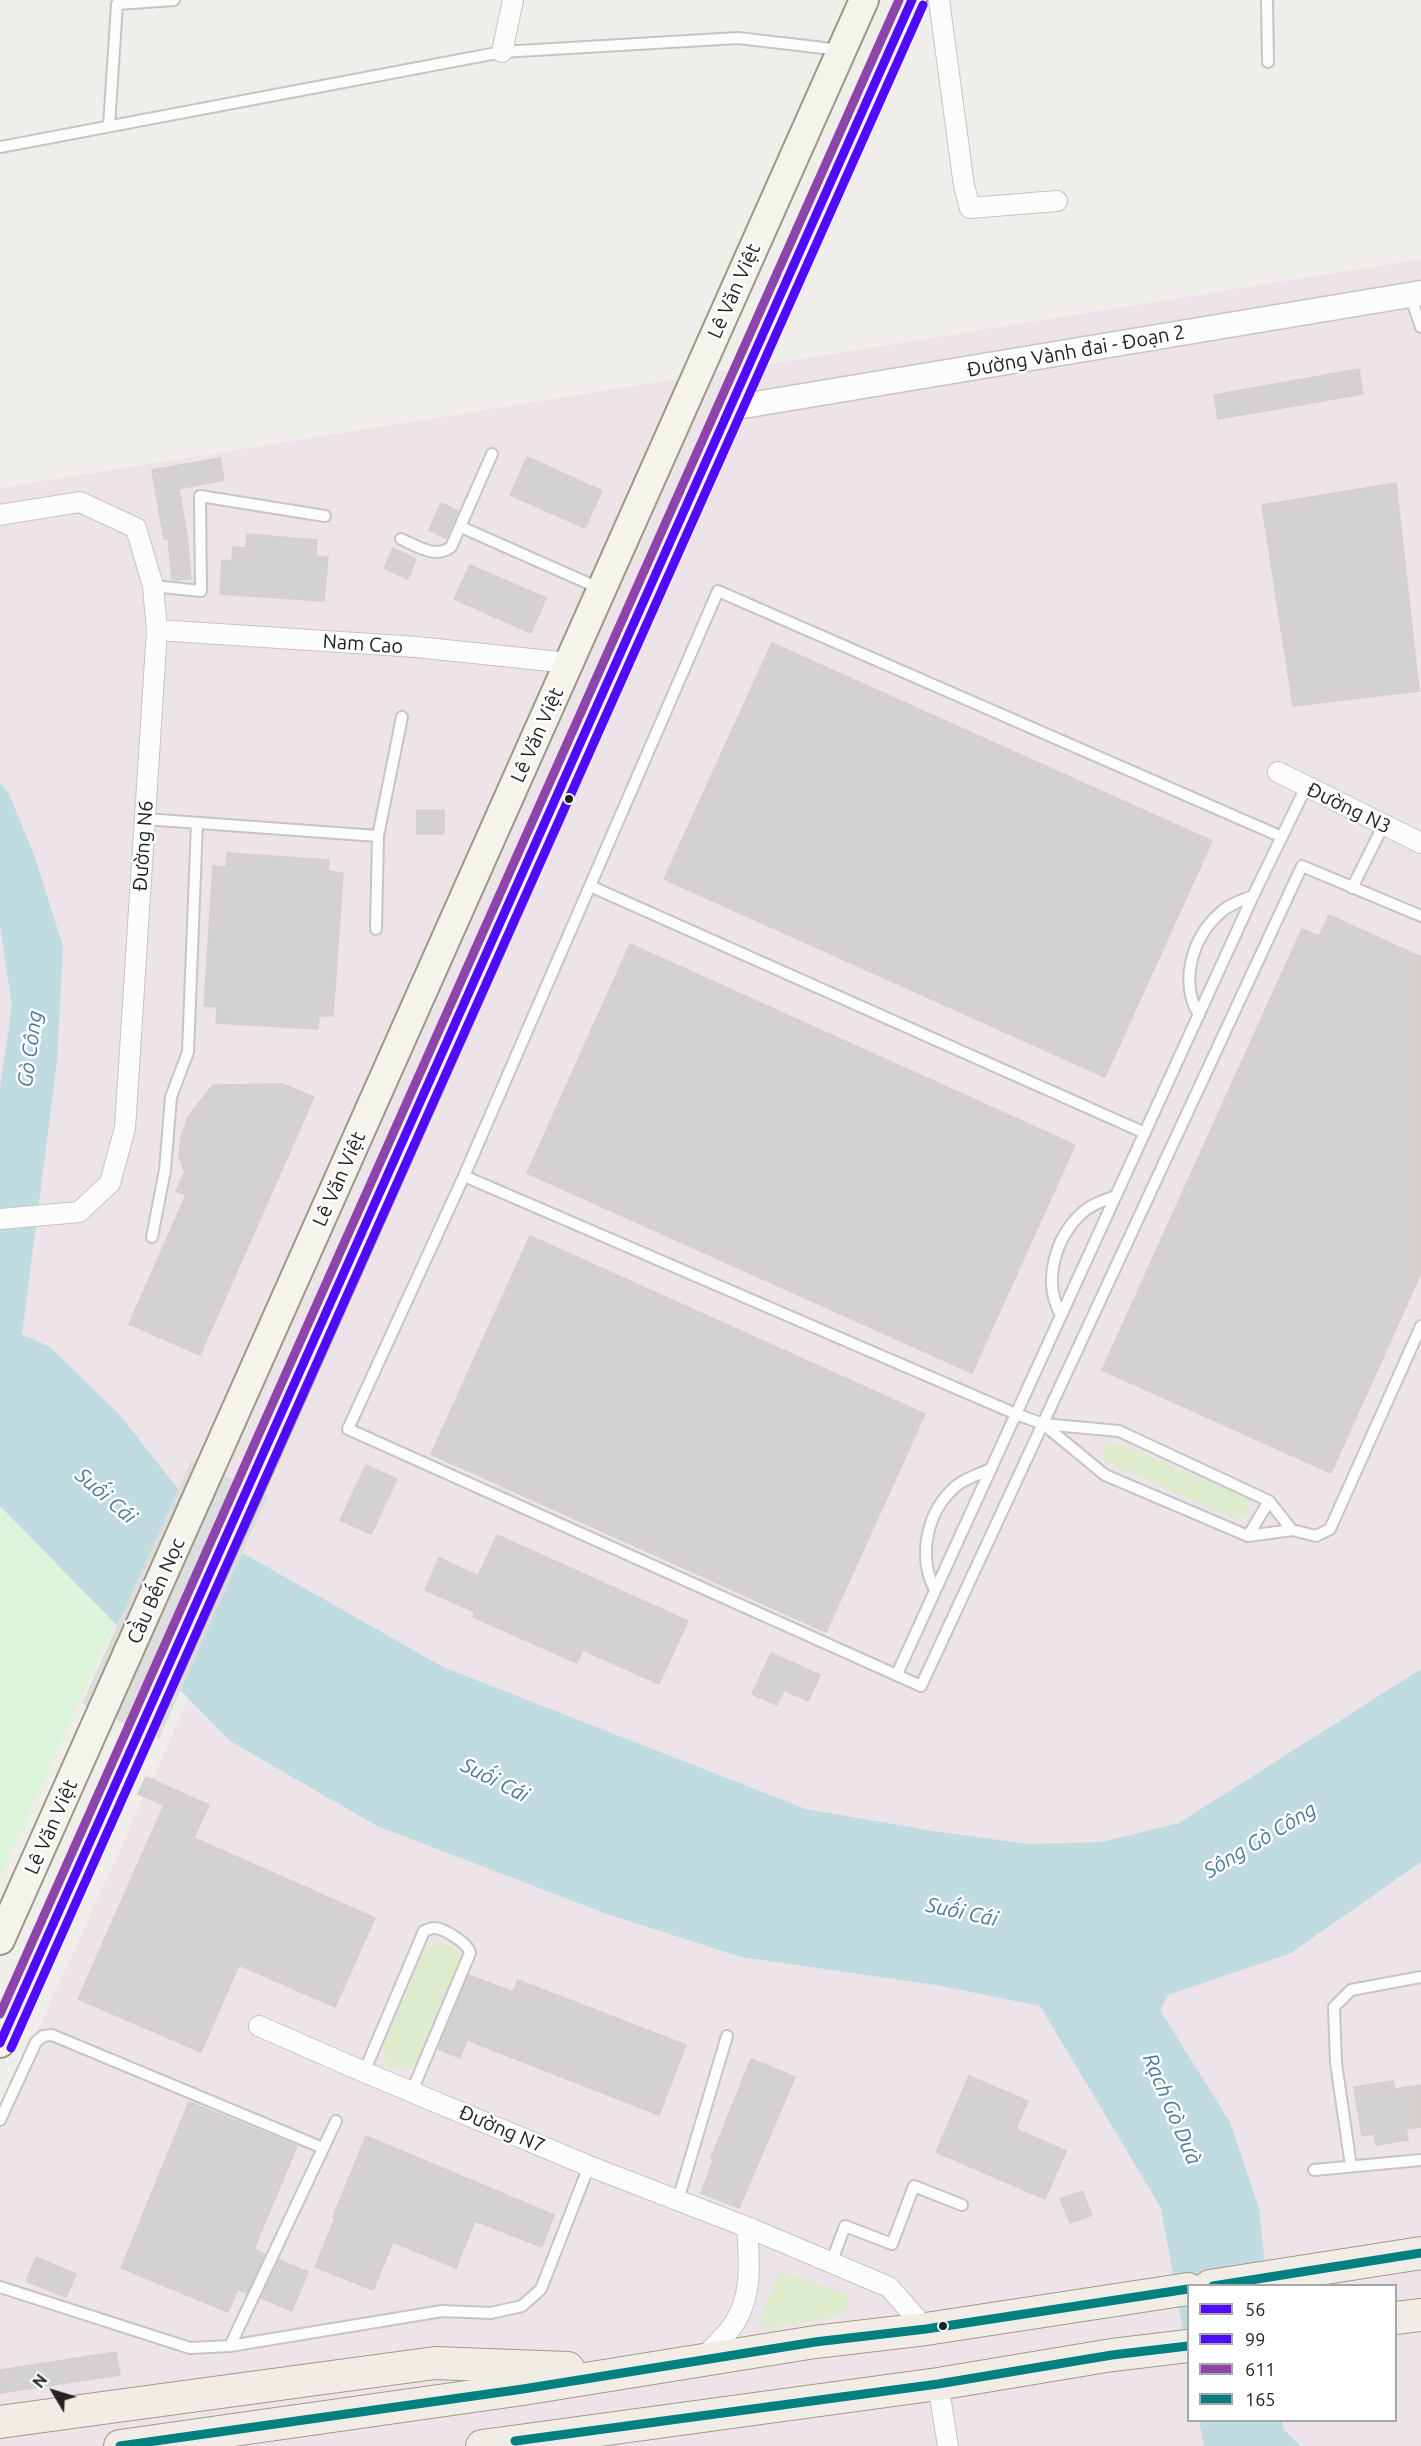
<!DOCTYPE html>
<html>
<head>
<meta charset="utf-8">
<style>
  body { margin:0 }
  #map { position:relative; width:1421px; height:2446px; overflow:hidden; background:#f0eeeb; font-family:Ubuntu,sans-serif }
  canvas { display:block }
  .legend { position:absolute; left:1187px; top:2284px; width:210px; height:138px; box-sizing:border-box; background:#fff; border:2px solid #a7a7a7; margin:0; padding:8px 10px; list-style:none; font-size:18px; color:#222 }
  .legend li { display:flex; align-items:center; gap:12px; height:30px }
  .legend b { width:30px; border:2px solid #a7a7a7 }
  .north { position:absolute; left:24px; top:2362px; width:60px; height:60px; -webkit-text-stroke:4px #fff; paint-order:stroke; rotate:308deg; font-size:16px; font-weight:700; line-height:24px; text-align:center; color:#222 }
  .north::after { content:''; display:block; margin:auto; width:21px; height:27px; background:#222; clip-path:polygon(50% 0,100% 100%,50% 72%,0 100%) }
</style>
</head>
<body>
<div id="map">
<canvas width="1421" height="2446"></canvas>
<ul class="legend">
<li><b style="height:8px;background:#4f0aff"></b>56</li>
<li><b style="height:8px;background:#4f0aff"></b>99</li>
<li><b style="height:8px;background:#8e44ad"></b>611</li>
<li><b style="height:8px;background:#008080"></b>165</li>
</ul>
<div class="north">N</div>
</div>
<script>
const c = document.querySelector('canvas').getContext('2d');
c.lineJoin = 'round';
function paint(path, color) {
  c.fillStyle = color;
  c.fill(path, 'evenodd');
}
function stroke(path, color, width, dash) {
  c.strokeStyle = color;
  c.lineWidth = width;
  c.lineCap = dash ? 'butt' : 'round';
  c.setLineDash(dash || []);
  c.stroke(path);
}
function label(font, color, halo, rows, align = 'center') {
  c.font = font + ' Ubuntu,sans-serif';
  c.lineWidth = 5;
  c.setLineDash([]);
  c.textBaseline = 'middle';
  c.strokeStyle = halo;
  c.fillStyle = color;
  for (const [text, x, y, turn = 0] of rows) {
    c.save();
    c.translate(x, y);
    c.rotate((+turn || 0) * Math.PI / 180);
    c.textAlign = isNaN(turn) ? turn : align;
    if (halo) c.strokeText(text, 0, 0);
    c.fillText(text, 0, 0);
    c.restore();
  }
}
const industrial = new Path2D(`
  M1421,259V2446H0V2113L252,1559L218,1539L118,1413L50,1347L0,1325V488ZM1188,2286H1396V2420H1188Z`);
const grass = new Path2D(`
  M1115,1442L1249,1499L1248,1515L1237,1520L1103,1460V1448Z
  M436,1943C451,1943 456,1947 463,1960L460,1967L419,2061L407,2070L388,2067L384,2054V2045L424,1951Z
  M782,2272L789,2273L843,2293L849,2297C849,2306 848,2311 840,2316L766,2329L761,2324L760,2319L778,2276Z`);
const park = new Path2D(`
  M0,1506L115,1623L0,1878Z`);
const water = new Path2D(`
  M0,782L9,794L34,855L63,946L57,1062L22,1334L50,1347L118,1413L218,1539L443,1667L806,1809L933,1831L1028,1844L1102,1842L1179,1823L1421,1669V1862L1291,1953L1168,1995L1160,2010L1230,2122L1259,2208L1267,2285L1188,2286V2359L1161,2208L1040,2006L936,1985L741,1957L604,1913L377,1826L230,1741L0,1506V1088L12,1006L0,926Z
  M1199,2421H1282L1283,2429L1301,2446H1204Z`);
const pier = new Path2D(`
  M191,1461L268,1495L159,1739L82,1704Z`);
const building = new Path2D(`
  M1359,369L1363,394L1218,419L1214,395Z
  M527,457L602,491L585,528L510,495Z
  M220,458L224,480L179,489L187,535L191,579L172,580L168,538L164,539L152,470Z
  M1396,483L1419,691L1293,706L1262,505Z
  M441,503L458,511L446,538L429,530Z
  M247,534L317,540L316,556L328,557L324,601L220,594L222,560L232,561L233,547L246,548Z
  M393,548L416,559L408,579L384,568Z
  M470,565L546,598L531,633L454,599Z
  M772,643L1212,841L1105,1077L664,879Z
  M417,810H444V834H417Z
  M227,853L329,860L328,871L343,873L333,1016H319L318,1029L216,1023L217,1007L204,1006L213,866L226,867Z
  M1329,915L1421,957V1273L1331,1473L1102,1370L1302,929L1319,936Z
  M630,944L1075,1145L972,1373L527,1173Z
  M282,1084L314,1097L200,1355L129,1324L186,1195L176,1191L185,1172L179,1157L181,1137L188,1117L213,1085Z
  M530,1236L925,1414L826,1632L431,1454Z
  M366,1465L397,1479L371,1534L340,1520Z
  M497,1535L688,1621L659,1684L583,1650L577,1663L473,1617L475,1612L425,1590L439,1558L478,1576Z
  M771,1653L820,1675L808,1701L784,1690L777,1705L752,1694Z
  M146,1777L209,1805L194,1838L375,1918L335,2007L239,1965L201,2052L78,1999L164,1805L138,1794Z
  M469,1975L513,1992L518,1980L686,2045L659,2115L467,2040L460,2058L438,2049Z
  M751,2059L795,2077L739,2208L701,2193L714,2159L711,2158Z
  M969,2076L1028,2101L1016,2129L1066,2151L1045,2199L936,2152Z
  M1393,2081L1395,2089L1421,2085V2127L1406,2129L1408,2140L1376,2145L1374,2134L1362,2136L1354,2087Z
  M189,2102L297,2146L254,2249L265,2254L247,2293L238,2289L228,2312L121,2268Z
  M366,2136L554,2215L542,2247L475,2221L456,2268L393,2242L373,2290L315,2267L335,2218L333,2217Z
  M1082,2191L1092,2215L1070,2223L1060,2199Z
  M36,2257L76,2274L66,2297L26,2281Z
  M279,2260L308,2272L292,2311L261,2298Z
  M116,2352L120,2375L0,2393V2370Z`);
const service = new Path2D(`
  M1267,0L1268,62
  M109,126L117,4L174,0
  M0,147L502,52L738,38L841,50
  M1410,295L1421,327
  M461,527L601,589
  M401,539C417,546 435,559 451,547L492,454
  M153,586L201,591L200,496L325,516
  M145,819L378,836
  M1282,837L718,591L464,1176L348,1429L921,1686L1302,866L1421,916
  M590,886L1145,1133
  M1352,888L1384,824
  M376,929L378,836L402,717
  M1199,1015C1179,982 1192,938 1220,913C1228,905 1242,900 1253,896
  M464,1176L1016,1414L1043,1424L1119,1431L1269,1501L1292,1530
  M152,1237L165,1170L171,1097L188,1052L197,823
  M1061,1315C1042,1282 1055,1238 1082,1213C1091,1204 1105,1200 1116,1196
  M1043,1424L1105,1475L1248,1536L1292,1530L1316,1536L1330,1529L1421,1326
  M1248,1536L1269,1501
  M935,1590C917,1556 927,1511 956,1486C966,1478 979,1474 991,1469
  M897,1674L1253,896L1306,787
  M364,2072L424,1931C428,1930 431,1928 434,1928C444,1928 469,1944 470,1953L412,2091
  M0,2120L36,2042L43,2036L52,2035L323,2148
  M1351,2166L1336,2063L1334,2007L1351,1990L1421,1977
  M1314,2170L1421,2160
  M678,2200L727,2036
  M831,2263L845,2226L892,2244L914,2186L962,2205
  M0,2287L190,2348L230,2346L442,2311L491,2313L522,2306L541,2289L589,2166
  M230,2346L336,2121`);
const minor = new Path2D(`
  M939,0L964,186L970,208L1057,201
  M502,52L513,0
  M0,515L80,502L136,528L153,586L157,630L125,1128L110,1183L79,1212L0,1219
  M157,630L417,647L569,663
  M1278,772L1421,843
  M259,2026L364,2072L589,2166L747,2227L889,2287L926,2329
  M701,2360C712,2348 727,2336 735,2322C753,2293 749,2260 747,2227
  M938,2384L948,2446`);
const tertiary = new Path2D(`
  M731,408L1421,293`);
const secondary = new Path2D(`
  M0,1940L864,0
  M0,2043L250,1487L912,0`);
const primary = new Path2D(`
  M1210,2286L1421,2253
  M1396,2318L1421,2315
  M0,2422L435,2363L568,2368
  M120,2446L523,2389L815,2342L926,2329L1188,2289
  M482,2446L938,2384L1112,2355L1188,2346`);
const bus1 = new Path2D(`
  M0,2043L912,0`);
const bus2 = new Path2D(`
  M11,2048L923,5`);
const bus3 = new Path2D(`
  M0,2014L899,0`);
const bus4 = new Path2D(`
  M1213,2286L1421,2253
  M515,2441L938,2384L1112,2355L1188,2346
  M120,2446L523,2389L815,2342L926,2329L1188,2289`);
const markers = [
  [569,799,5,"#222"],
  [943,2326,5,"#222"]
];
const streetNames = [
  ["Lê Văn Việt",734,291,-66],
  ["Đường Vành đai - Đoạn 2",1076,351,-10],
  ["Nam Cao",363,644,4],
  ["Lê Văn Việt",537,735,-66],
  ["Đường N3",1349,808,26],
  ["Đường N6",143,846,-86],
  ["Lê Văn Việt",339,1179,-66],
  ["Cầu Bến Nọc",156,1591,-66],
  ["Lê Văn Việt",51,1827,-66],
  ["Đường N7",502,2129,23]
];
const waterNames = [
  ["Gò Công",30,1049,-82],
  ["Suối Cái",106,1496,41],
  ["Suối Cái",495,1780,27],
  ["Sông Gò Công",1260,1840,-31],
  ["Suối Cái",962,1912,12],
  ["Rạch Gò Dừa",1172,2109,67]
];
paint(industrial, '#ede4e9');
paint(grass, '#deebcc');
paint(park, '#dbf4da');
paint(water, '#c0dce1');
paint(pier, '#dedddd');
paint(building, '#d4d2d0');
stroke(building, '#d3d0cc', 1.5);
stroke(service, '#c6c5c3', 14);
stroke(minor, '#c6c5c3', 22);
stroke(tertiary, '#c6c5c3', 27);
stroke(secondary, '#999983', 32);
stroke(primary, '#a69a87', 34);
stroke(service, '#fdfcfc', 10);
stroke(minor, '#fdfcfc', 20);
stroke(tertiary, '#fdfcfc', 24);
stroke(secondary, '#f4f4ed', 28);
stroke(primary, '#f2ece7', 32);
stroke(bus1, '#4f0aff', 9);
stroke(bus2, '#4f0aff', 9);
stroke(bus3, '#8e44ad', 9);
stroke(bus4, '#008080', 9);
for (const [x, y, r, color] of markers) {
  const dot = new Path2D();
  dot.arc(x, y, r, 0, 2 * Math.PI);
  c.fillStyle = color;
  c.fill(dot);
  stroke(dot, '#fff', 2);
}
label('20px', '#222', '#fff', streetNames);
label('italic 21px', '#4b789f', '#fff', waterNames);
</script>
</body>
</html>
